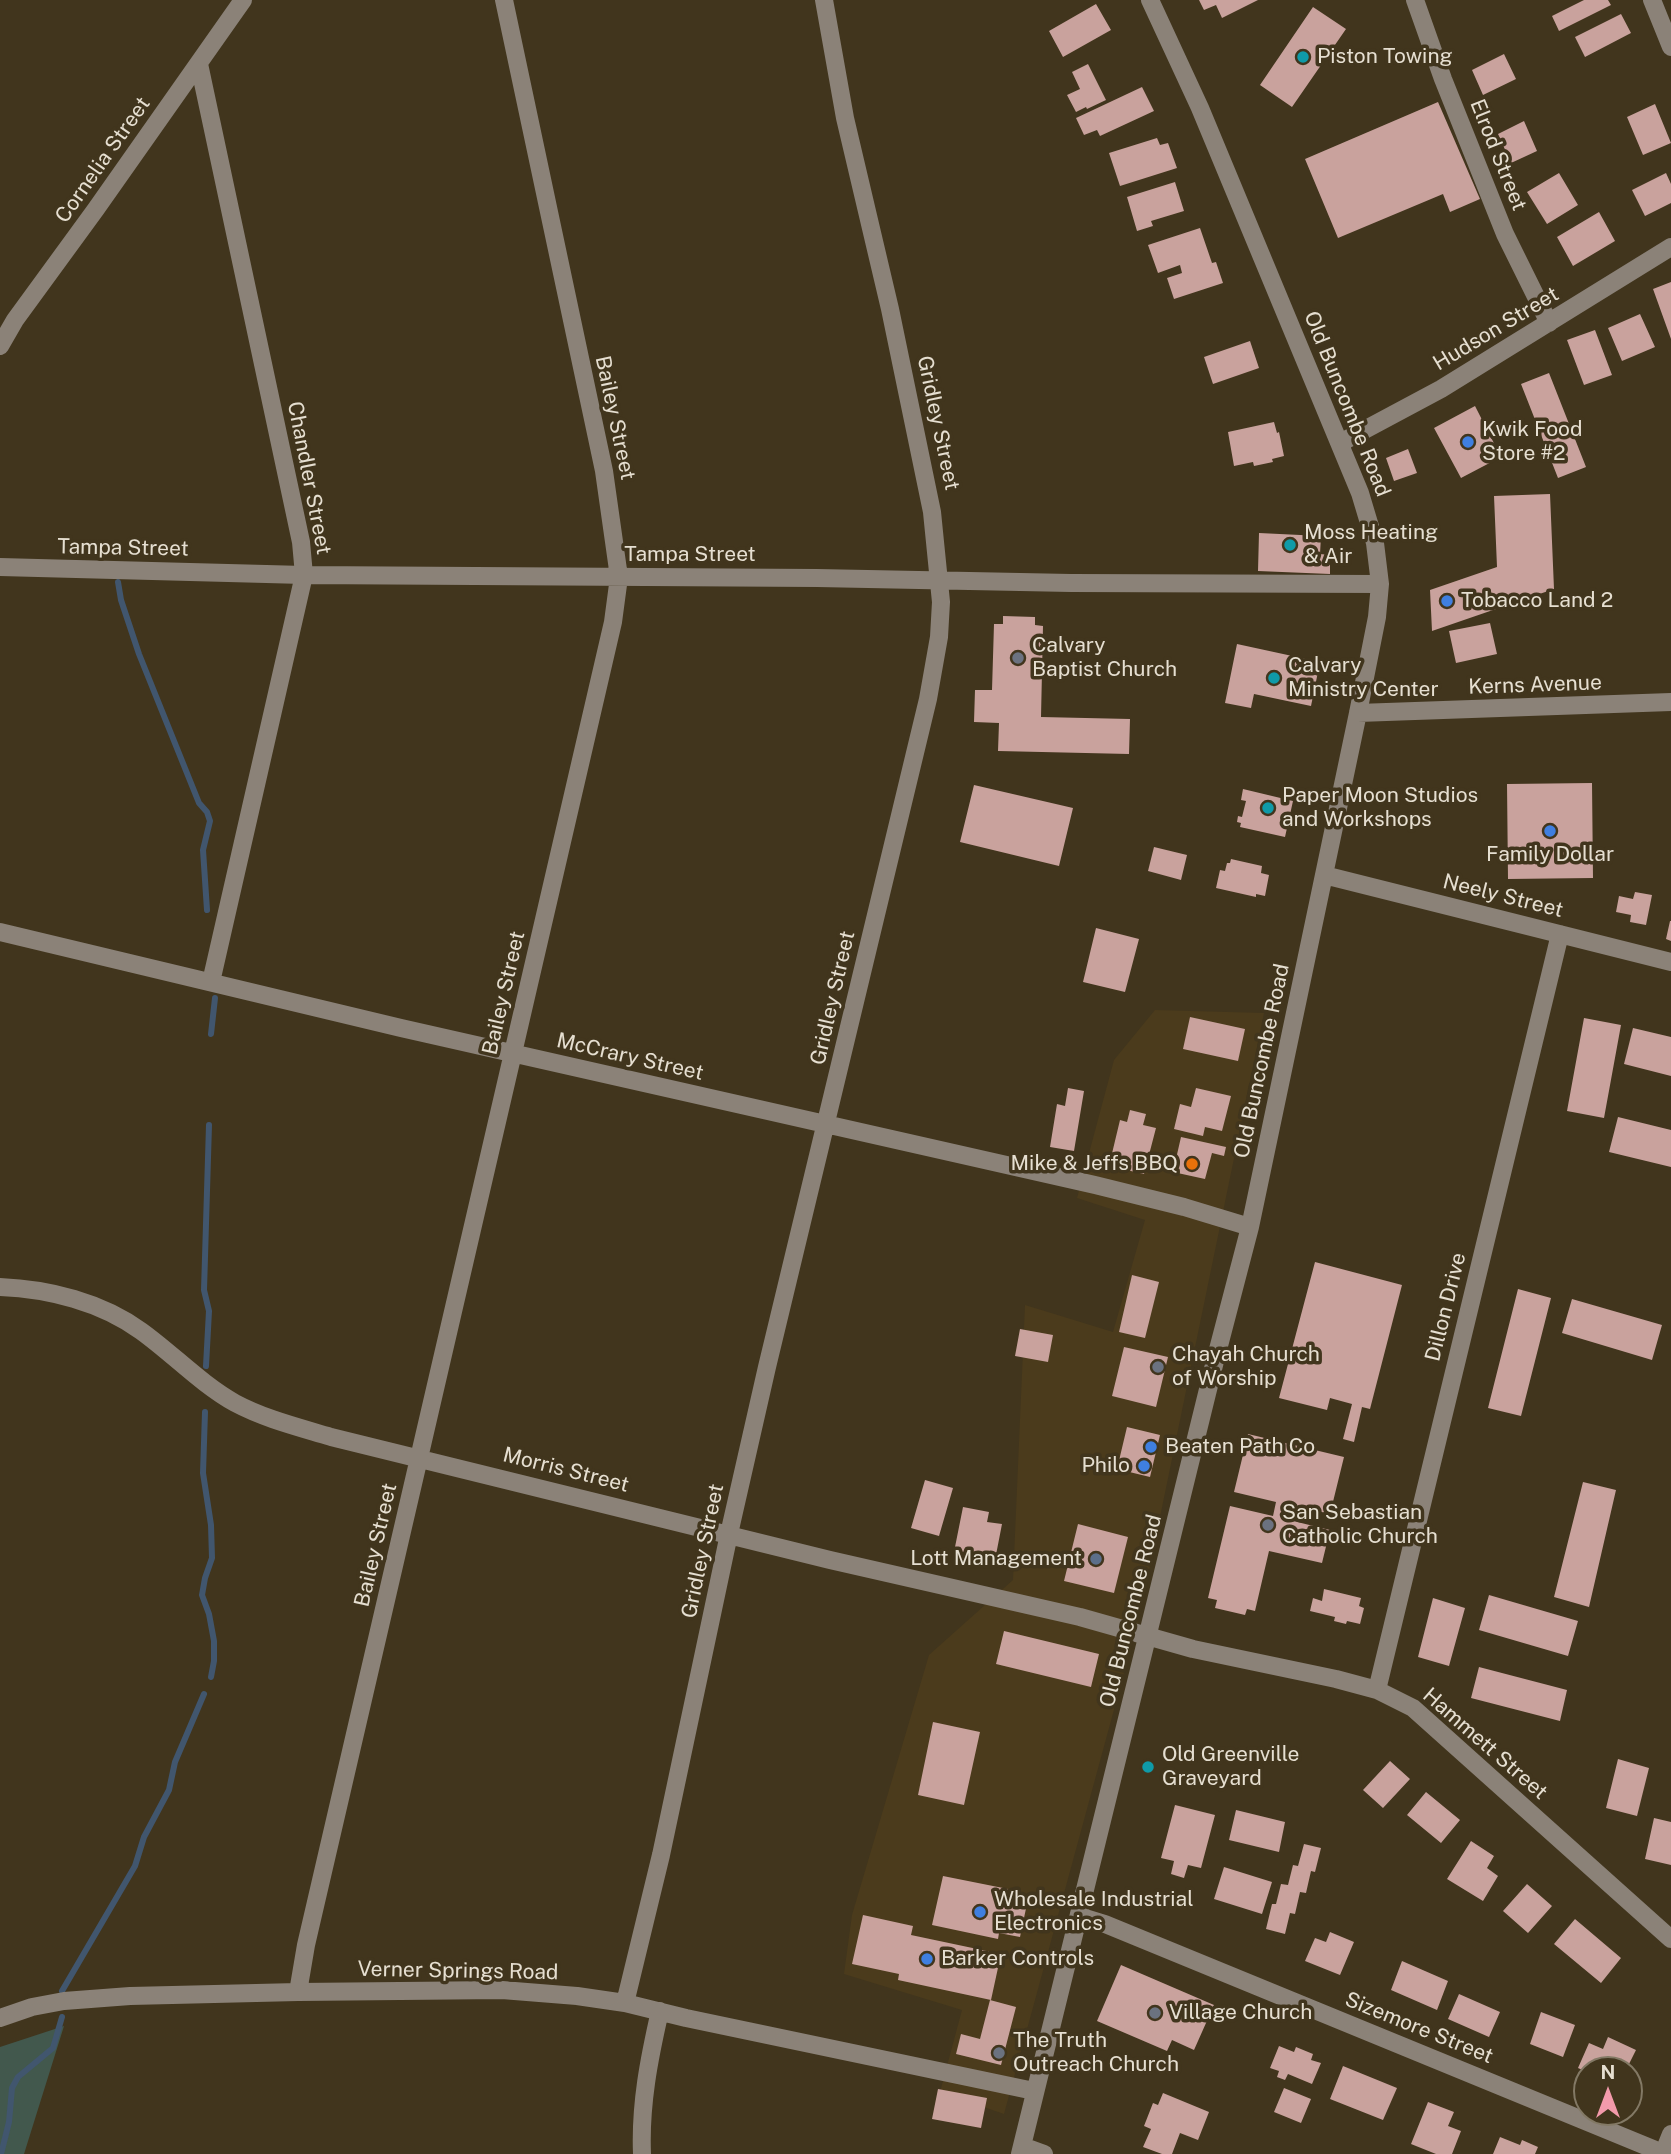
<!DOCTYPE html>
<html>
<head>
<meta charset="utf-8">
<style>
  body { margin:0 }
  #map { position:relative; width:1671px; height:2154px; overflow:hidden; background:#41351d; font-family:"Public Sans",sans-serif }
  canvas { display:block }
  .north { position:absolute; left:1573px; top:2056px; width:70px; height:70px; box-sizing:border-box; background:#41351d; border:2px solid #837965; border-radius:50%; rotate:0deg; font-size:19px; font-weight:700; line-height:28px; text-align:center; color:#e6dfd1 }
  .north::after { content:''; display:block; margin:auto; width:24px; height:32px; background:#f39aab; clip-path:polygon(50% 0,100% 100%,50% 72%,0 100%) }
</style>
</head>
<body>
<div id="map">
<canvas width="1671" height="2154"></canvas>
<div class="north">N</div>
</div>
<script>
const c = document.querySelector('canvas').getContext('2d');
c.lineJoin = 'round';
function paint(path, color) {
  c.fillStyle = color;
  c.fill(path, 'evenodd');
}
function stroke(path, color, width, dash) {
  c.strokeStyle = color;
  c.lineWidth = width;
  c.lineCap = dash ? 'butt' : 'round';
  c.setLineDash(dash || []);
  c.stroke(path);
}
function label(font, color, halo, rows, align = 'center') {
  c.font = font + ' "Public Sans",sans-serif';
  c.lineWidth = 7;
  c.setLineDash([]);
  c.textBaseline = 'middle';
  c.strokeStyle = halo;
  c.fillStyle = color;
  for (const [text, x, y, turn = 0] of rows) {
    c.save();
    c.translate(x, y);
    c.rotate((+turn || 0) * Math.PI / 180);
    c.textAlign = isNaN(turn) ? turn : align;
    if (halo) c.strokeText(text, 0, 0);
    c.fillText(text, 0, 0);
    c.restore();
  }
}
const built = new Path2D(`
  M1155,1010L1264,1013L1140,1614L1004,2114L940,2092L962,2010L844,1974L852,1915L929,1655L1013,1580L1025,1305L1113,1332L1145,1220L1077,1198L1114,1060Z`);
const green = new Path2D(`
  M64,2026L24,2154H0V2047Z`);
const stream = new Path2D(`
  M118,582L121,600L139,654L199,803L207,812L210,821L203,850L207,910
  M211,1034L215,998
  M206,1366L209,1311L204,1290L209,1125
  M205,1412L203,1473L211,1525L212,1558L205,1578L202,1595L209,1614L214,1641V1661L211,1677
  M62,1991L135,1866L144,1837L169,1790L175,1762L204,1694
  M1,2154L9,2122L12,2088L18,2077L53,2048L62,2017`);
const building = new Path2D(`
  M1199,0H1258L1222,18L1216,5L1204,10Z
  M1584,0H1608L1611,5L1559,31L1552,16Z
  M1096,4L1111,30L1063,57L1049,31Z
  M1313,7L1346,29L1292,107L1260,85Z
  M1621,14L1631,33L1585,57L1575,37Z
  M1504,54L1516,79L1483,95L1472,70Z
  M1088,64L1106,100L1087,109L1086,107L1076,112L1067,95L1080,89L1072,72Z
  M1142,87L1154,111L1100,136L1097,130L1084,135L1076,118Z
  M1438,102L1480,199L1450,212L1443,194L1338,238L1305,159Z
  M1655,104L1671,143L1643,155L1627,117Z
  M1524,121L1537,151L1511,163L1498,134Z
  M1157,138L1160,145L1168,143L1177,168L1120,186L1109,153Z
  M1559,173L1578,205L1547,224L1527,192Z
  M1666,173L1671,184V203L1645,216L1632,190Z
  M1175,182L1184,211L1151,221L1153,226L1137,231L1127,197Z
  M1599,212L1615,241L1573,266L1557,237Z
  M1200,228L1212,263L1216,262L1223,283L1174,299L1167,278L1182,273L1180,265L1158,273L1148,245Z
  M1671,282V339L1653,289Z
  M1640,314L1655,347L1622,361L1608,328Z
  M1595,330L1612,375L1584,385L1567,340Z
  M1250,341L1259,368L1213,384L1204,357Z
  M1549,373L1586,467L1558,478L1521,384Z
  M1475,406L1501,457L1461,478L1434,428Z
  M1274,422L1277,433L1279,432L1284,456L1272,459L1273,462L1254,466L1253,462L1234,466L1228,432Z
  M1408,449L1417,473L1394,481L1386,458Z
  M1550,494L1554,589L1432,631L1430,590L1497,567L1494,496Z
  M1259,533L1321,536L1320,554L1330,555V574L1258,571Z
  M1003,616L1035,617V625L1043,626L1041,717L1130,719L1129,754L998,751L999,723L974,722L975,690H992L994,624H1003Z
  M1490,623L1497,654L1456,663L1449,631Z
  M1237,644L1320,662L1311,706L1254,694L1251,708L1225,703Z
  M1592,783L1593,878L1508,879L1507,784Z
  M974,785L1073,808L1059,866L960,842Z
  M1243,789L1293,801L1285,837L1240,827L1241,823L1237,822L1238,816L1242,817L1246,801L1241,800Z
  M1154,847L1187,855L1181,880L1148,871Z
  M1231,859L1262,866L1261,873L1269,875L1265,896L1256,894V897L1216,888L1220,870L1225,871L1227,863H1230Z
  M1635,892L1652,895L1646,925L1630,922L1631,915L1616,912L1619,896L1633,899Z
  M1670,921H1671V941L1666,939Z
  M1096,928L1139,939L1125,992L1083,982Z
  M1190,1017L1245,1029L1238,1061L1183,1049Z
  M1584,1018L1621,1025L1604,1118L1567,1111Z
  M1633,1028L1671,1037V1076L1624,1064Z
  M1068,1088L1084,1091L1074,1151L1050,1147L1057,1104L1065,1106Z
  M1196,1088L1231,1096L1222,1131L1205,1127L1203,1136L1174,1129L1180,1104L1191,1107Z
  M1130,1110L1146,1114L1143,1125L1156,1128L1144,1174L1109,1166L1120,1120L1127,1122Z
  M1618,1117L1671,1130V1167L1609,1152Z
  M1181,1137L1226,1147L1224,1156L1212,1153L1205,1179L1173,1172Z
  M1315,1262L1402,1285L1370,1409L1362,1407L1354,1442L1343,1439L1352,1404L1330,1398L1327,1410L1279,1398Z
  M1132,1275L1159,1282L1145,1338L1119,1332Z
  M1518,1289L1551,1298L1521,1416L1488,1408Z
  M1572,1299L1662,1325L1652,1360L1562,1333Z
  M1020,1329L1053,1335L1048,1362L1015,1356Z
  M1124,1347L1168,1357L1156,1407L1112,1396Z
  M1127,1427L1160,1435L1150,1477L1117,1469Z
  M1248,1434L1344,1457L1330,1514L1293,1505L1289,1520L1330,1530L1322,1563L1269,1551L1255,1611L1247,1609L1245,1615L1215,1608L1217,1600L1208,1598L1230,1506L1273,1516L1276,1502L1234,1492Z
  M925,1480L953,1488L939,1536L911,1528Z
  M1583,1482L1616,1490L1589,1607L1554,1597Z
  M963,1507L989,1512L987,1522L1002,1524L995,1560L954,1552Z
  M1078,1524L1128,1537L1114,1593L1064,1581Z
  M1324,1589L1361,1598L1359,1606L1364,1608L1360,1624L1347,1621L1346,1624L1334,1621L1335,1617L1310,1611L1313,1598L1322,1601Z
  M1489,1595L1578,1621L1568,1656L1479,1630Z
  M1433,1598L1465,1608L1449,1666L1418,1657Z
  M1004,1631L1099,1654L1091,1687L996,1664Z
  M1479,1667L1567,1690L1560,1721L1471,1698Z
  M933,1722L980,1732L964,1805L918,1795Z
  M1618,1759L1649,1768L1637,1816L1606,1808Z
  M1390,1761L1410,1779L1383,1808L1363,1790Z
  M1426,1792L1460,1820L1441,1843L1407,1815Z
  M1175,1805L1215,1815L1201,1868L1188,1865L1184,1878L1171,1874L1174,1861L1161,1858Z
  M1236,1810L1285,1822L1279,1852L1229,1840Z
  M1654,1818L1671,1822V1865L1645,1859Z
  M1471,1841L1494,1856L1487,1868L1498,1876L1483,1901L1447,1879Z
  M1304,1844L1321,1848L1315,1872L1311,1871L1306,1893L1300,1892L1295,1914L1290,1913L1285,1934L1266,1929L1272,1904H1276L1281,1884L1288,1885L1293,1865L1298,1866Z
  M1224,1867L1272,1882L1262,1914L1214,1899Z
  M943,1876L1008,1889L1007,1894L1028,1899L1020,1937L999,1933L998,1939L932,1925Z
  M1527,1884L1552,1906L1528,1933L1503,1911Z
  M863,1915L913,1926L911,1935L1001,1954L991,2000L898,1980L899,1974L852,1964Z
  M1575,1919L1621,1958L1601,1983L1554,1944Z
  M1330,1932L1354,1942L1340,1975L1305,1961L1315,1938L1326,1942Z
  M1402,1961L1448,1981L1437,2010L1391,1990Z
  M1121,1965L1214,2005L1194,2050L1172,2040L1167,2051L1097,2021Z
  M1459,1994L1500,2012L1489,2037L1448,2019Z
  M990,2000L1016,2007L1001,2065L956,2054L961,2034L980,2039Z
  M1541,2012L1575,2025L1563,2057L1530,2044Z
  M1608,2037L1636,2050L1626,2070H1587V2072L1578,2068L1589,2043L1603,2049Z
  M1279,2046L1294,2052L1296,2047L1313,2054L1311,2060L1321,2063L1312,2084L1288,2074L1285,2080L1277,2077L1279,2071L1270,2068Z
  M1343,2066L1397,2088L1383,2120L1330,2099Z
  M1284,2088L1311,2099L1301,2123L1274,2112Z
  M938,2089L987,2098L981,2128L932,2119Z
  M1163,2093L1209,2112L1198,2140L1180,2133L1172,2154H1162L1143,2147L1151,2129L1144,2126L1153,2103L1158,2105Z
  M1428,2102L1454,2112L1448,2126L1461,2131L1452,2154H1436L1411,2144Z
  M1500,2137L1520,2145L1522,2140L1538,2147L1535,2154H1493Z`);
const minor = new Path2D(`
  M1415,0L1443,79L1505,234L1549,323
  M1652,0L1671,47
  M199,64L301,542L304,575L211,982
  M0,346L15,320L96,209L243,0
  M1340,443L1441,389L1671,247
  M0,567L304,575L817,578L1071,583L1380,584
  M1358,713L1671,702
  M1324,875L1671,962
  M0,932L401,1028L1095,1185L1184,1207L1250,1227
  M0,1287C49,1289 101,1302 141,1331C173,1354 201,1384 235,1403C265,1419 298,1427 331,1437L830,1560L1080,1617L1193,1649L1336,1679L1377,1690L1413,1708L1671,1939
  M1377,1690L1560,934
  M1079,1916L1105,1924L1663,2153
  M298,1992L306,1945L613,622L619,577L604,471L504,0
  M625,2003L661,1855L729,1534L767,1367L928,699L939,637L941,602L932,512L890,309L845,118L824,0
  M0,2018L32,2007L64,2001L130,1996L298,1992L502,1990L577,1996L625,2003L686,2018L1034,2091
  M1022,2146L1044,2154
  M642,2154C640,2105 649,2059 660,2011
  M1020,2154L1215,1361L1250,1227L1358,713L1377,617L1380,584L1375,543L1360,493L1200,108L1150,0
  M1663,2154L1671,2134`);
const markers = [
  [1303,57,7,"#0f9aa8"],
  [1468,442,7,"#3f7fe0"],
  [1290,545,7,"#0f9aa8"],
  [1447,601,7,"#3f7fe0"],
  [1018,658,7,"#6b7280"],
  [1274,678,7,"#0f9aa8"],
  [1268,808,7,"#0f9aa8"],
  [1550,831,7,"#3f7fe0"],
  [1192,1164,7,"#e8710a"],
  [1158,1367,7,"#6b7280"],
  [1151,1447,7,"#3f7fe0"],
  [1144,1466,7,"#3f7fe0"],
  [1268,1525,7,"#6b7280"],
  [1096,1559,7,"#5c6f8a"],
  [1148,1767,7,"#0f9aa8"],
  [980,1912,7,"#3f7fe0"],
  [927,1959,7,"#3f7fe0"],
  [1155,2013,7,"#6b7280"],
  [999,2053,7,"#6b7280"]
];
const poiNames = [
  ["Piston Towing",1317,57],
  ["Kwik Food",1482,430],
  ["Store #2",1482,454],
  ["Moss Heating",1304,533],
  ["& Air",1304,557],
  ["Tobacco Land 2",1461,601],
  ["Calvary",1032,646],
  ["Baptist Church",1032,670],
  ["Calvary",1288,666],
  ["Ministry Center",1288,690],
  ["Paper Moon Studios",1282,796],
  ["and Workshops",1282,820],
  ["Family Dollar",1550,855,"center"],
  ["Mike & Jeffs BBQ",1178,1164,"right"],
  ["Chayah Church",1172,1355],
  ["of Worship",1172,1379],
  ["Beaten Path Co",1165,1447],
  ["Philo",1130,1466,"right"],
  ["San Sebastian",1282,1513],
  ["Catholic Church",1282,1537],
  ["Lott Management",1082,1559,"right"],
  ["Old Greenville",1162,1755],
  ["Graveyard",1162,1779],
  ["Wholesale Industrial",994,1900],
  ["Electronics",994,1924],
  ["Barker Controls",941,1959],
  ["Village Church",1169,2013],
  ["The Truth",1013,2041],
  ["Outreach Church",1013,2065]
];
const streetNames = [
  ["Elrod Street",1498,155,68],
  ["Cornelia Street",103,160,-55],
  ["Hudson Street",1496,329,-31],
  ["Old Buncombe Road",1347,404,68],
  ["Bailey Street",615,418,78],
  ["Gridley Street",938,423,78],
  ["Chandler Street",309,478,79],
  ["Tampa Street",123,548,1],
  ["Tampa Street",690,555],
  ["Kerns Avenue",1535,685,-2],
  ["Neely Street",1503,896,14],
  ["Bailey Street",504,993,-77],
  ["Gridley Street",833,998,-77],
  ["McCrary Street",630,1057,13],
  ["Old Buncombe Road",1262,1061,-78],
  ["Dillon Drive",1446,1307,-76],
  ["Morris Street",566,1470,14],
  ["Bailey Street",376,1545,-77],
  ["Gridley Street",703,1551,-78],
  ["Old Buncombe Road",1131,1611,-76],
  ["Hammett Street",1485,1744,41],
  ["Verner Springs Road",458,1971,1],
  ["Sizemore Street",1419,2028,22]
];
paint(built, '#4b3b1c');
paint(green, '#42584d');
stroke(stream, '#41566e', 6);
paint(building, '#c9a29d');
stroke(minor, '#8b8278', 18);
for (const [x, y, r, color] of markers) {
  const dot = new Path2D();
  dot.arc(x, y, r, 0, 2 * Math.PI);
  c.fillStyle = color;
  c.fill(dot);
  stroke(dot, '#41351d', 2.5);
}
label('21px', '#e6dfd1', '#41351d', poiNames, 'left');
label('21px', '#e6dfd1', '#41351d', streetNames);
</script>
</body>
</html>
